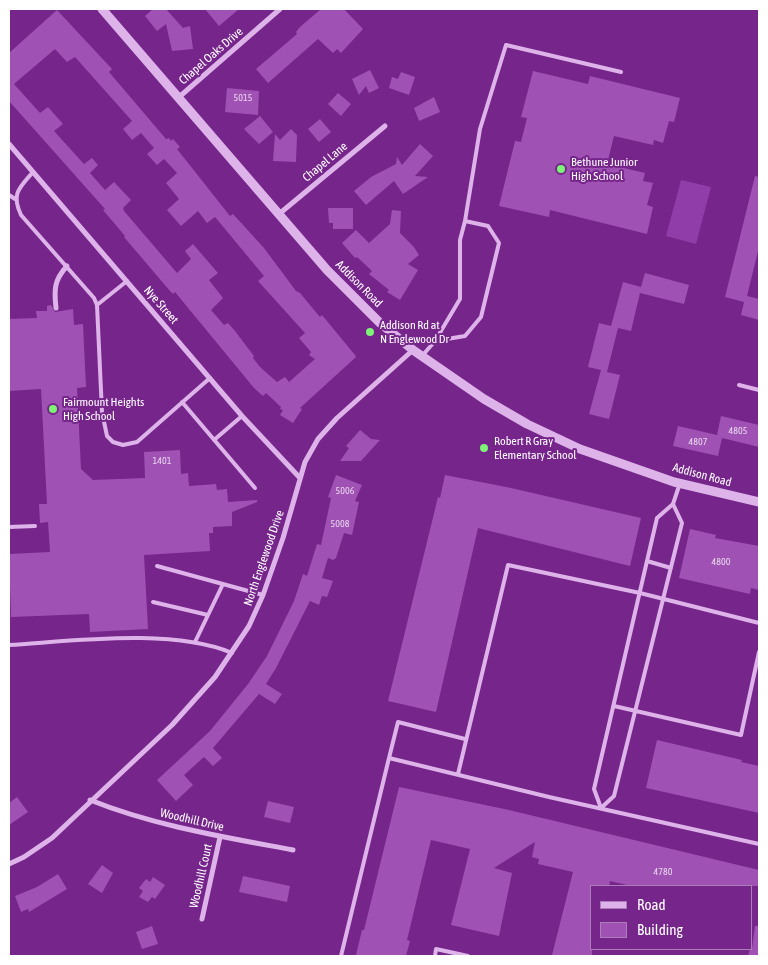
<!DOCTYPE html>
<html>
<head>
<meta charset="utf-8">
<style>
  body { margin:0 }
  #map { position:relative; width:768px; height:965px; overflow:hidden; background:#76258b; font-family:"Asap Condensed",sans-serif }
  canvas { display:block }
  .frame { position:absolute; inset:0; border:10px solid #fff; pointer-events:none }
  .legend { position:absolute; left:590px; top:885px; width:162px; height:65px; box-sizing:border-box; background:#76258b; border:1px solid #ad7cb9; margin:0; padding:6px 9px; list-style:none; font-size:15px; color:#fff }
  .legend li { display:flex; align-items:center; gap:10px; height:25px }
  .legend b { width:25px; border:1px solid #ad7cb9 }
</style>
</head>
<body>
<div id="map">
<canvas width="768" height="965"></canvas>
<div class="frame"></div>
<ul class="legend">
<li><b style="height:6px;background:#deb3ea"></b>Road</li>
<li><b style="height:14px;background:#9f52b3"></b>Building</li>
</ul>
</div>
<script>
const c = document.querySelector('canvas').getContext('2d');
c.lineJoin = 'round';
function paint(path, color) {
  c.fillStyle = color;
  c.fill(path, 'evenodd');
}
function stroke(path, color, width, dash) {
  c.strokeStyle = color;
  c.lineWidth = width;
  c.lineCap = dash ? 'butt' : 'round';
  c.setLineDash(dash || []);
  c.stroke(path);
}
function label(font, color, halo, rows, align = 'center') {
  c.font = font + ' "Asap Condensed",sans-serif';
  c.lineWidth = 4;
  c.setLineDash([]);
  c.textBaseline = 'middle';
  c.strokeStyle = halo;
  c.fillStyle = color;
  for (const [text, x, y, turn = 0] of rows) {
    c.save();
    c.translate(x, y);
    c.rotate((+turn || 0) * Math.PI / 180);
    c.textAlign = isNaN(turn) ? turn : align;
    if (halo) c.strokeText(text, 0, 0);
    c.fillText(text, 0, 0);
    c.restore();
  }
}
const green = new Path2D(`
  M681,180L711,187L696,244L666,236Z`);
const building = new Path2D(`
  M153,9H166L183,28L190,26L193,49L172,51L166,24L157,31L145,16Z
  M205,9H239L219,26Z
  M321,9H344L363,29L341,53L337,49L333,53L318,39L268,83L256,69L297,34L296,32L300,27Z
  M57,10L112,69L109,72L166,139L169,138L171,141L173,139L180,147L177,149L230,216L233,214L264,248L296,291L300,293L320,317L322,315L355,355L356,357L300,408L302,409L293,423L280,415L283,410L280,409L281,407L266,393L263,396L254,388L175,292L173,294L170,291L124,237L125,236L103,210L105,209L9,101V53ZM55,49L67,62L75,57L132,121L123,129L132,140L141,133L154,148L147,154L157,165L164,159L177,173L166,183L179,199L167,210L181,226L198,211L207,223L215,217L264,276L258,281L305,333L299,338L311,352L309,355L315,359L289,382L285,377L277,382L260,367L253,358L254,356L235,331L228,323L224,325L211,310L223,298L209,280L218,273L193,244L185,251L191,259L177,273L124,211L123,208L131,200L114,182L105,190L90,173L98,165L92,158L84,164L54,131L63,124L48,107L40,113L14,84Z
  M370,70L379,88L369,93L366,86L359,95L352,79Z
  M533,71L588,84L590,76L680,98L674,122L669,121L663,143L654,140L653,145L614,136L607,164L645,173L643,181L653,183L647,205L653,207L647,234L550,210L549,217L499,206L515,141L521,142L527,118L521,117Z
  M401,72L415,77L409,95L389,88L392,77L398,79Z
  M227,88L259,91L258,115L225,112Z
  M338,93L351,104L341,116L328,104Z
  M434,97L440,112L419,121L414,108Z
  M260,116L273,132L259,144L244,129Z
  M320,119L331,132L319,142L308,129Z
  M291,129L297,135L296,162L273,161L275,134L280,140Z
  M420,144L433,156L415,176L428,177L403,194L394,181L366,205L354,191L371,177L396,164L397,157L402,165Z
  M755,176L759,177V247L747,296L759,299V320L741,315L744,302L725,297Z
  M328,208H353V229H333V223H329Z
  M392,210L401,211L400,233L414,247L419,255L408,264L418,270L400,300L387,292L389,290L369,274L372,271L357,257L355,258L342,243L356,230L369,243L390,224Z
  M645,273L689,285L684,304L640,293L631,331L618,328L607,372L620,375L609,419L589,414L601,370L588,367L599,323L611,326L623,282L641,287Z
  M51,305L55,312L73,309L74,325L83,324L86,387L77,388L81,469L93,480L145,478L144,452L180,450L181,474L188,473L189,486L216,484L217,490L227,489L228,502L257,500V502L232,512V526L213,527V533H209L210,551L144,555L148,629L90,632L89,614L11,617L9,554L50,552L48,522L40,523L39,504H47L41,389L9,391V319L37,318L36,311H47V306Z
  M721,416L759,425V447L722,438L718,456L673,446L678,426L717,435Z
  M360,430L371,439L380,440L361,461H340L349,448L346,446Z
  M336,475L362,485L355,501L359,502L352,535L344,533L336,558L333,560L328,558L322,578L333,581L327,597L322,596L319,605L310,601L276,668L266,684L282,694L275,704L259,694L213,748L222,758L213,766L204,757L184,775L193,785L176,801L157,780L210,731L248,684L267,656L294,601L303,574L307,576L317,544L321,545L331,498L328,497Z
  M445,475L511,488L641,518L630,566L478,528L436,712L388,701L438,497L440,498Z
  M690,529L716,535L715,538L759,546V590L751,588L750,594L679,578Z
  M657,740L742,760L741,762L759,766V813L646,788Z
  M399,787L509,810L759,870V886H631L610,881L609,886H592V956H558L552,955L573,872L538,864L539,859L532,857L535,842L494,868L512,873L499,936L451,925L470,849L431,840L407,940L410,941L406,956L356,955L362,930H364Z
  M17,797L28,812L9,825V803Z
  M268,801L294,807L290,823L264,817Z
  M102,865L113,873L102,893L88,884Z
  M58,874L67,889L29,912L28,909L21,912L15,896L37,887Z
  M243,876L290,886L287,902L239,892Z
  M153,877L165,885L155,899L152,897L148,902L139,897L143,891L139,888L146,879L150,882Z
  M152,926L158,944L142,949L136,932Z
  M755,926H759V956H748L750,949H752Z`);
const service = new Path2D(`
  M33,172C19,188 11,194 21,215L94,298L97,305L102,412L107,436L113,442L123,445L137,442L210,378
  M9,195L15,199
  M97,305L127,281
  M435,341L460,299V240L465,221
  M422,356L435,341L465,336L481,317L499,243L488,226L465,221L480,129L506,45L621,72
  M739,385L759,390
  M182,402L255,488
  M214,440L242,416
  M673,504L682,523L614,796L601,808L594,789L657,518Z
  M673,504L680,483
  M9,527L35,526
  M647,561L671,568
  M157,566L263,595
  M153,602L208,615
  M195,642L223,584
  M9,645C74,641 172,628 232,653
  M614,706L741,735L759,652
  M465,739L398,722L389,758L549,797L759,844
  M458,774L508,565L640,593L759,623
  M341,956L389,758
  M435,956L436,949L468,956`);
const minor = new Path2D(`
  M178,98L280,9
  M9,144L242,416L300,478
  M279,214L385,126
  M56,308C54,290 54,280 67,266
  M90,800C155,826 224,837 293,850
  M9,864L24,857L52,838L172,725L215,677L249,626L263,595L283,538L305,462L318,439L337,418L413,350
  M202,919L220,837`);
const tertiary = new Path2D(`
  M102,9L327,270L380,323L413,350L484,399L527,424L580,449L674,482L759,502`);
const markers = [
  [561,169,5,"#7ef477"],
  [370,332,5,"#7ef477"],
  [53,409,5,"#7ef477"],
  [484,448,5,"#7ef477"]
];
const numberNames = [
  ["5015",243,98],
  ["4805",738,431],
  ["4807",698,442],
  ["1401",162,461],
  ["5006",345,491],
  ["5008",340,524],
  ["4800",721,562],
  ["4780",663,872]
];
const streetNames = [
  ["Chapel Oaks Drive",211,56,-41],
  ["Chapel Lane",325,162,-40],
  ["Addison Road",359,284,45],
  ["Nye Street",161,305,49],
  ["Addison Road",702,475,15],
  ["North Englewood Drive",264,558,-71],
  ["Woodhill Drive",192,820,13],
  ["Woodhill Court",201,876,-77]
];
const poiNames = [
  ["Bethune Junior",571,162],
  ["High School",571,176],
  ["Addison Rd at",380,325],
  ["N Englewood Dr",380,339],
  ["Fairmount Heights",63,402],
  ["High School",63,416],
  ["Robert R Gray",494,441],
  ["Elementary School",494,455]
];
paint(green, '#913da9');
paint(building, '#9f52b3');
stroke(service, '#deb3ea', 4);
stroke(minor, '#deb3ea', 5);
stroke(tertiary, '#deb3ea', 9);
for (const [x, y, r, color] of markers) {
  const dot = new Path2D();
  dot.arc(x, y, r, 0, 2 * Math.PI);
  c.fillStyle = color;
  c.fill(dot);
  stroke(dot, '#76258b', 2);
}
label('10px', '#e7d4ec', null, numberNames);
label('12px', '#fff', '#76258b', streetNames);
label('12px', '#fff', '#76258b', poiNames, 'left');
</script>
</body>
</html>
